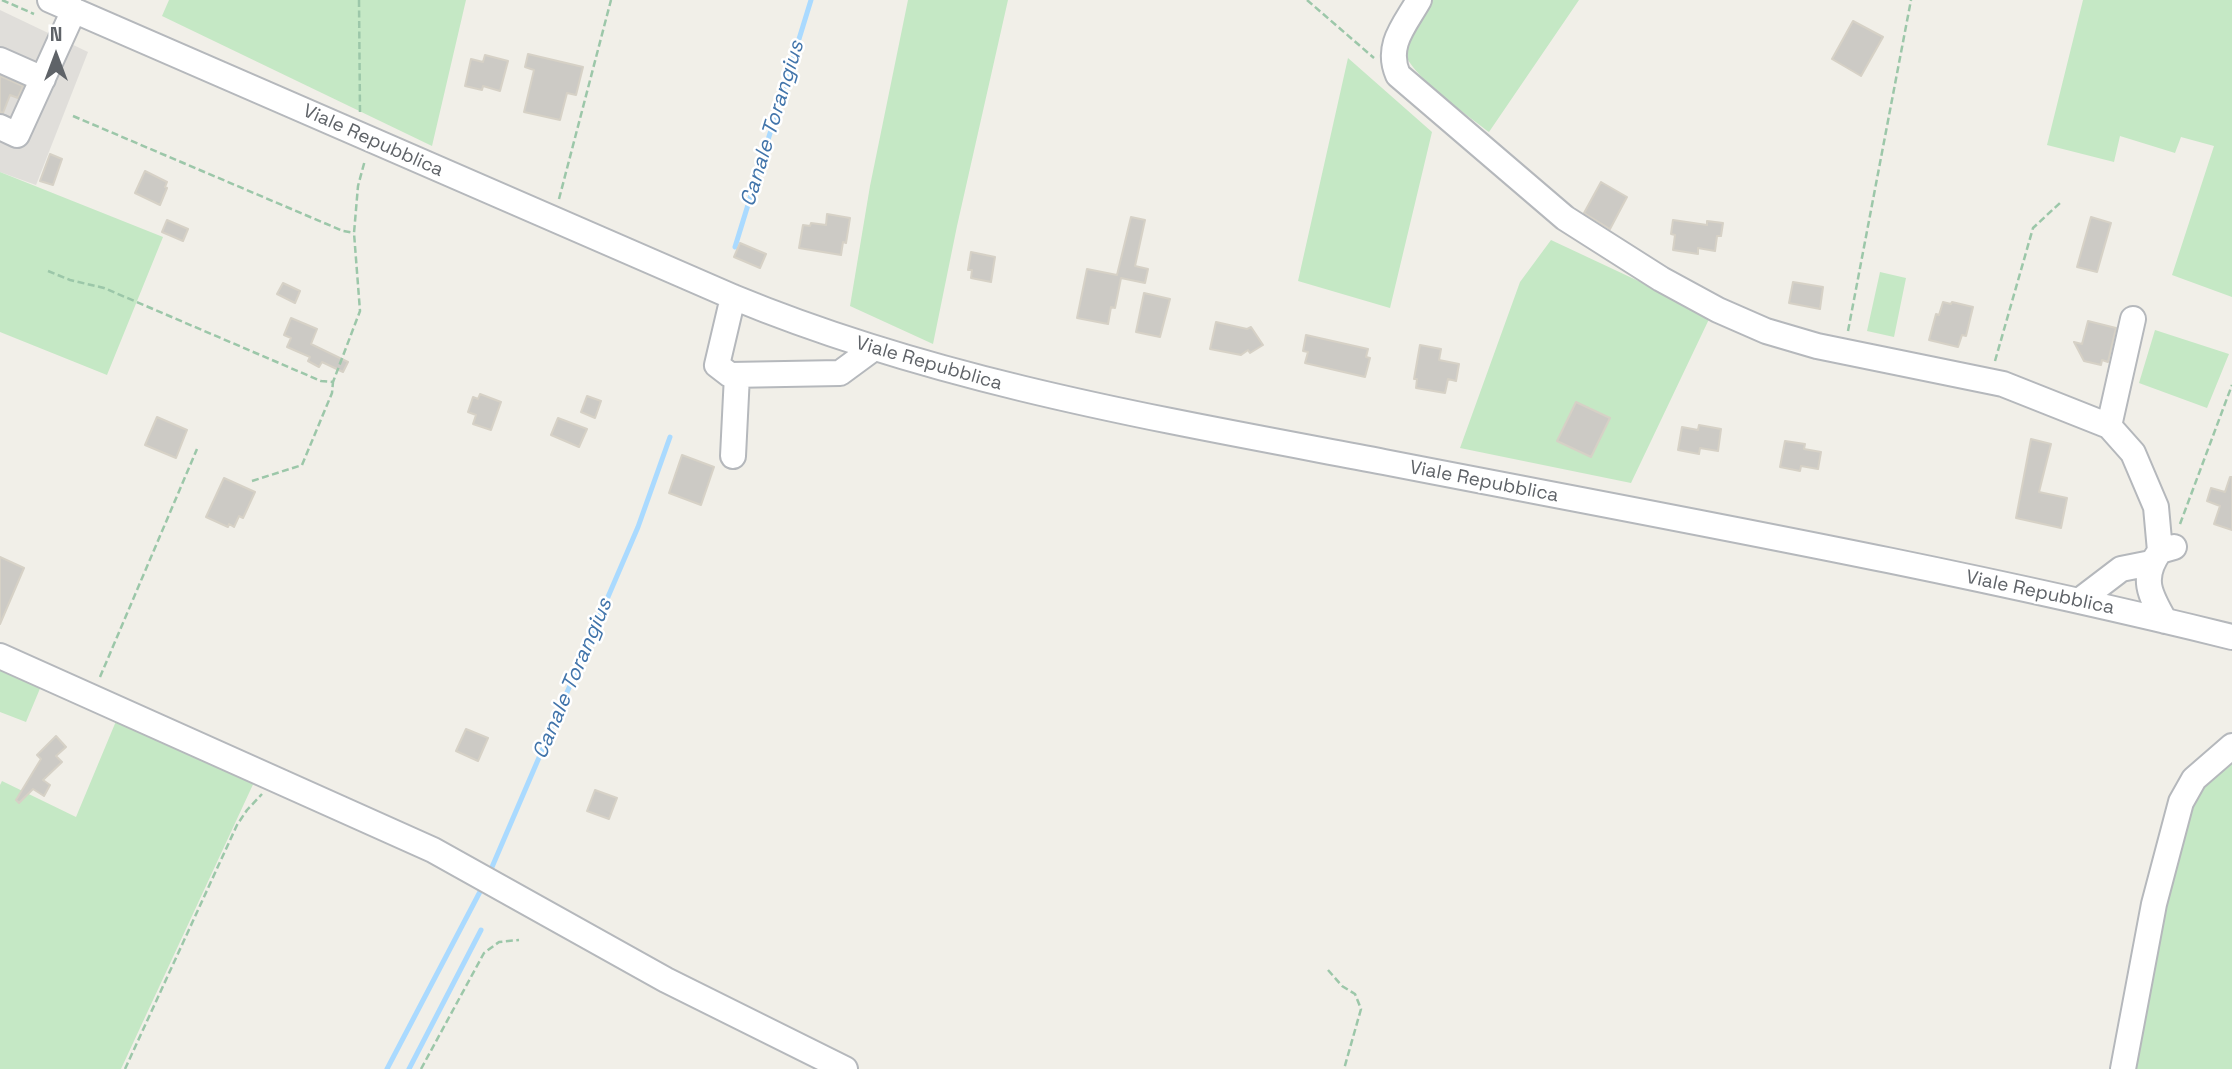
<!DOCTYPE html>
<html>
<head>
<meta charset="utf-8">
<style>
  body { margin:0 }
  #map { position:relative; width:2232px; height:1069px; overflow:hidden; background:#f1efe8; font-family:"Space Grotesk",sans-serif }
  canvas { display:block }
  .north { position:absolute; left:21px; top:21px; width:70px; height:70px; -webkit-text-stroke:5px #fff; paint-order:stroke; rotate:0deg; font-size:19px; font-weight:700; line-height:28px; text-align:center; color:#5f6368 }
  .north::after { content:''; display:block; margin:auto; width:24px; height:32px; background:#5f6368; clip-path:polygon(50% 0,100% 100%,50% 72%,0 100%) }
</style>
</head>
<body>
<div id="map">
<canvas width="2232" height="1069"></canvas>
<div class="north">N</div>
</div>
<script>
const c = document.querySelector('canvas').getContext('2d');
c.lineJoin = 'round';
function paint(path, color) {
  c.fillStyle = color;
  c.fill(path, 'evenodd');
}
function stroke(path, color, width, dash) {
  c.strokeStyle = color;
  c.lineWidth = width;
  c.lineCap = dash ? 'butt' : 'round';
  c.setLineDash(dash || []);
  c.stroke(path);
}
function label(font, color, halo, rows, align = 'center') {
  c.font = font + ' "Space Grotesk",sans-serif';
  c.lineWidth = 5;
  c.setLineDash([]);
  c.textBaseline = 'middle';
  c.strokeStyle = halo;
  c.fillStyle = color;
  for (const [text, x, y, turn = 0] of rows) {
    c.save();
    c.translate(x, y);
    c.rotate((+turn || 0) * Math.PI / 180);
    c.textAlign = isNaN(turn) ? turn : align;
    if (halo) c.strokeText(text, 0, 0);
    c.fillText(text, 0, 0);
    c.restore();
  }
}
const industrial = new Path2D(`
  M0,10L88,52L36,185L0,172Z`);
const green = new Path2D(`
  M169,0H466L432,146L162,16Z
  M908,0H1008L957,226L933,344L850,306L870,186Z
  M1431,0H1579L1489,132C1469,116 1401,70 1404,46Z
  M2083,0H2232V297L2172,275L2214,146L2181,137L2175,153L2120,136L2114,162L2047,145Z
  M1348,58L1432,132L1390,308L1298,281Z
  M0,172L163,237L107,375L0,332Z
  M1551,240L1711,315L1631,483L1460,448L1520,282Z
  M1880,272L1906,278L1894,337L1867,331Z
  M2155,330L2229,354L2207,408L2139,383Z
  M0,662L44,679L26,722L0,712Z
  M119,714L256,778L121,1069H0V785L2,781L76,817Z
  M2232,757V1069H2130L2184,810Z`);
const stream = new Path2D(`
  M735,247L811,0
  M489,874L638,527L670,437
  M387,1069L483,886
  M409,1069L481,930`);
const building = new Path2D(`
  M1853,21L1883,37L1861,76L1832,59Z
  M528,54L583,67L576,95L567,93L560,120L524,112L534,70L525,67Z
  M485,55L508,61L500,91L483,86L482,90L465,86L471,59L483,62Z
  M0,76L23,86L18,98L10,95L3,113L0,112Z
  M50,154L62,159L53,185L40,181Z
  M145,171L167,182L165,187L167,188L160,205L135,193Z
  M1601,182L1627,197L1610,229L1584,213Z
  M827,214L850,218L846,243L843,242L841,255L799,248L803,225L810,226L811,223L826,225Z
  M1131,217L1145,220L1135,266L1148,269L1145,283L1121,278L1115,308L1111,307L1108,324L1077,318L1087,269L1117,275Z
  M2091,217L2111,223L2097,272L2077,267Z
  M167,220L188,229L183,241L162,232Z
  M1673,220L1707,225V221L1723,223L1721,236H1717L1715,251L1698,248V254L1673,250L1675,235L1671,234Z
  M740,243L766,254L760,268L734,257Z
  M971,252L995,257L991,282L971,278L972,270H968Z
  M1793,282L1823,287L1820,309L1789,303Z
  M283,283L300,291L295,303L277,294Z
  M1144,293L1170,299L1160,337L1136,332Z
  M1943,302L1951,304L1952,302L1973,307L1966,336L1962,335L1958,347L1929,340L1936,314L1939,315Z
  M291,318L317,329L311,344L348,362L343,372L322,362L319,367L308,361L310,357L287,347L291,338L284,335Z
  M2088,321L2116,328L2108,362L2102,360L2101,365L2084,361L2074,342L2082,344Z
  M1216,322L1247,329L1251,327L1263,345L1250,353L1248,350L1241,355L1210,349Z
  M1306,335L1368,349L1366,357L1370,358L1365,377L1305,363L1308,352L1303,351Z
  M1420,345L1441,349L1439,360L1459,364L1456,381L1448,379L1445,393L1416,388L1417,379H1414Z
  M480,394L501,402L491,430L473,424L476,415L468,412L473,397L478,399Z
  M587,396L601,401L595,418L581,412Z
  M1576,402L1610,418L1591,457L1557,441Z
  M157,417L187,430L176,458L145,445Z
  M558,418L587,429L579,447L551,435Z
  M1699,425L1721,429L1718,451L1700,448L1699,454L1678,450L1682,427L1698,430Z
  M2031,439L2051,444L2039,492L2067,498L2061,528L2016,518Z
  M1785,441L1805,444L1804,449L1821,452L1818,469L1801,466L1800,471L1780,467Z
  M682,455L714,467L701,505L669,493Z
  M2230,477H2232V530L2214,524L2220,506L2207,501L2211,488L2225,492Z
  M224,478L255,492L243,518L239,516L234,527L229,524L228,527L206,517Z
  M0,557L24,568L0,624Z
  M466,729L488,738L478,761L456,751Z
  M56,736L66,747L56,756L62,762L43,780L50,785L44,796L33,789L19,803L16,800L41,759L37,755Z
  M595,790L617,798L609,819L587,811Z`);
const path = new Path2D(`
  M2,0L34,14
  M359,0L360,113
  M1307,0L1374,58
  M73,116L343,231L354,233
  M559,199L611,0
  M48,271L70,280L104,288L321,381L333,382L360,311L354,233L358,186L365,160
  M1848,331L1911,0
  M1995,361L2033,228L2061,202
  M252,481L302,465L332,393L333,382
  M2180,524L2232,385
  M100,677L197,449
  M1328,970L1342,986L1355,994L1361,1009L1344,1069
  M125,1069L237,825L247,810L262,794
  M421,1069L484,953L499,942L519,940`);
const minor = new Path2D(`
  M50,0L733,297C941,383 1164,420 1384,462C1667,517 1952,568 2232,637
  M1419,0C1405,25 1385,45 1398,75L1565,218L1661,279L1718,310L1766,331L1817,346L2003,384L2109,426L2133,453L2156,507L2160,551
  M0,60L43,79
  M0,127L17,135L74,10
  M733,297L717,365L730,375L840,373L874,348
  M2109,426L2133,319
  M733,456L737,375
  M2079,601L2121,569L2151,563
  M2165,621C2150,595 2140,578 2160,551L2174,547
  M0,656L433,850L666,980L845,1069
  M2123,1069L2154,904L2181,802L2194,779L2232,746`);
const streetNames = [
  ["Viale Repubblica",373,141,24],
  ["Viale Repubblica",929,364,16],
  ["Viale Repubblica",1484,482,11],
  ["Viale Repubblica",2040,593,12]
];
const waterNames = [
  ["Canale Torangius",773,124,-73],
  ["Canale Torangius",573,679,-67]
];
paint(industrial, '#e0deda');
paint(green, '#c5e8c5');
stroke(stream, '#aadaff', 5);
paint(building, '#cccac5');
stroke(building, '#d6d1c6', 2);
stroke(minor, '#b5b8bc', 28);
stroke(path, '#9cc7a9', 2.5, [7, 3.5]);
stroke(minor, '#fff', 24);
label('19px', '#5f6368', '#fff', streetNames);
label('italic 21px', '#4174aa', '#fff', waterNames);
</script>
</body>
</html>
